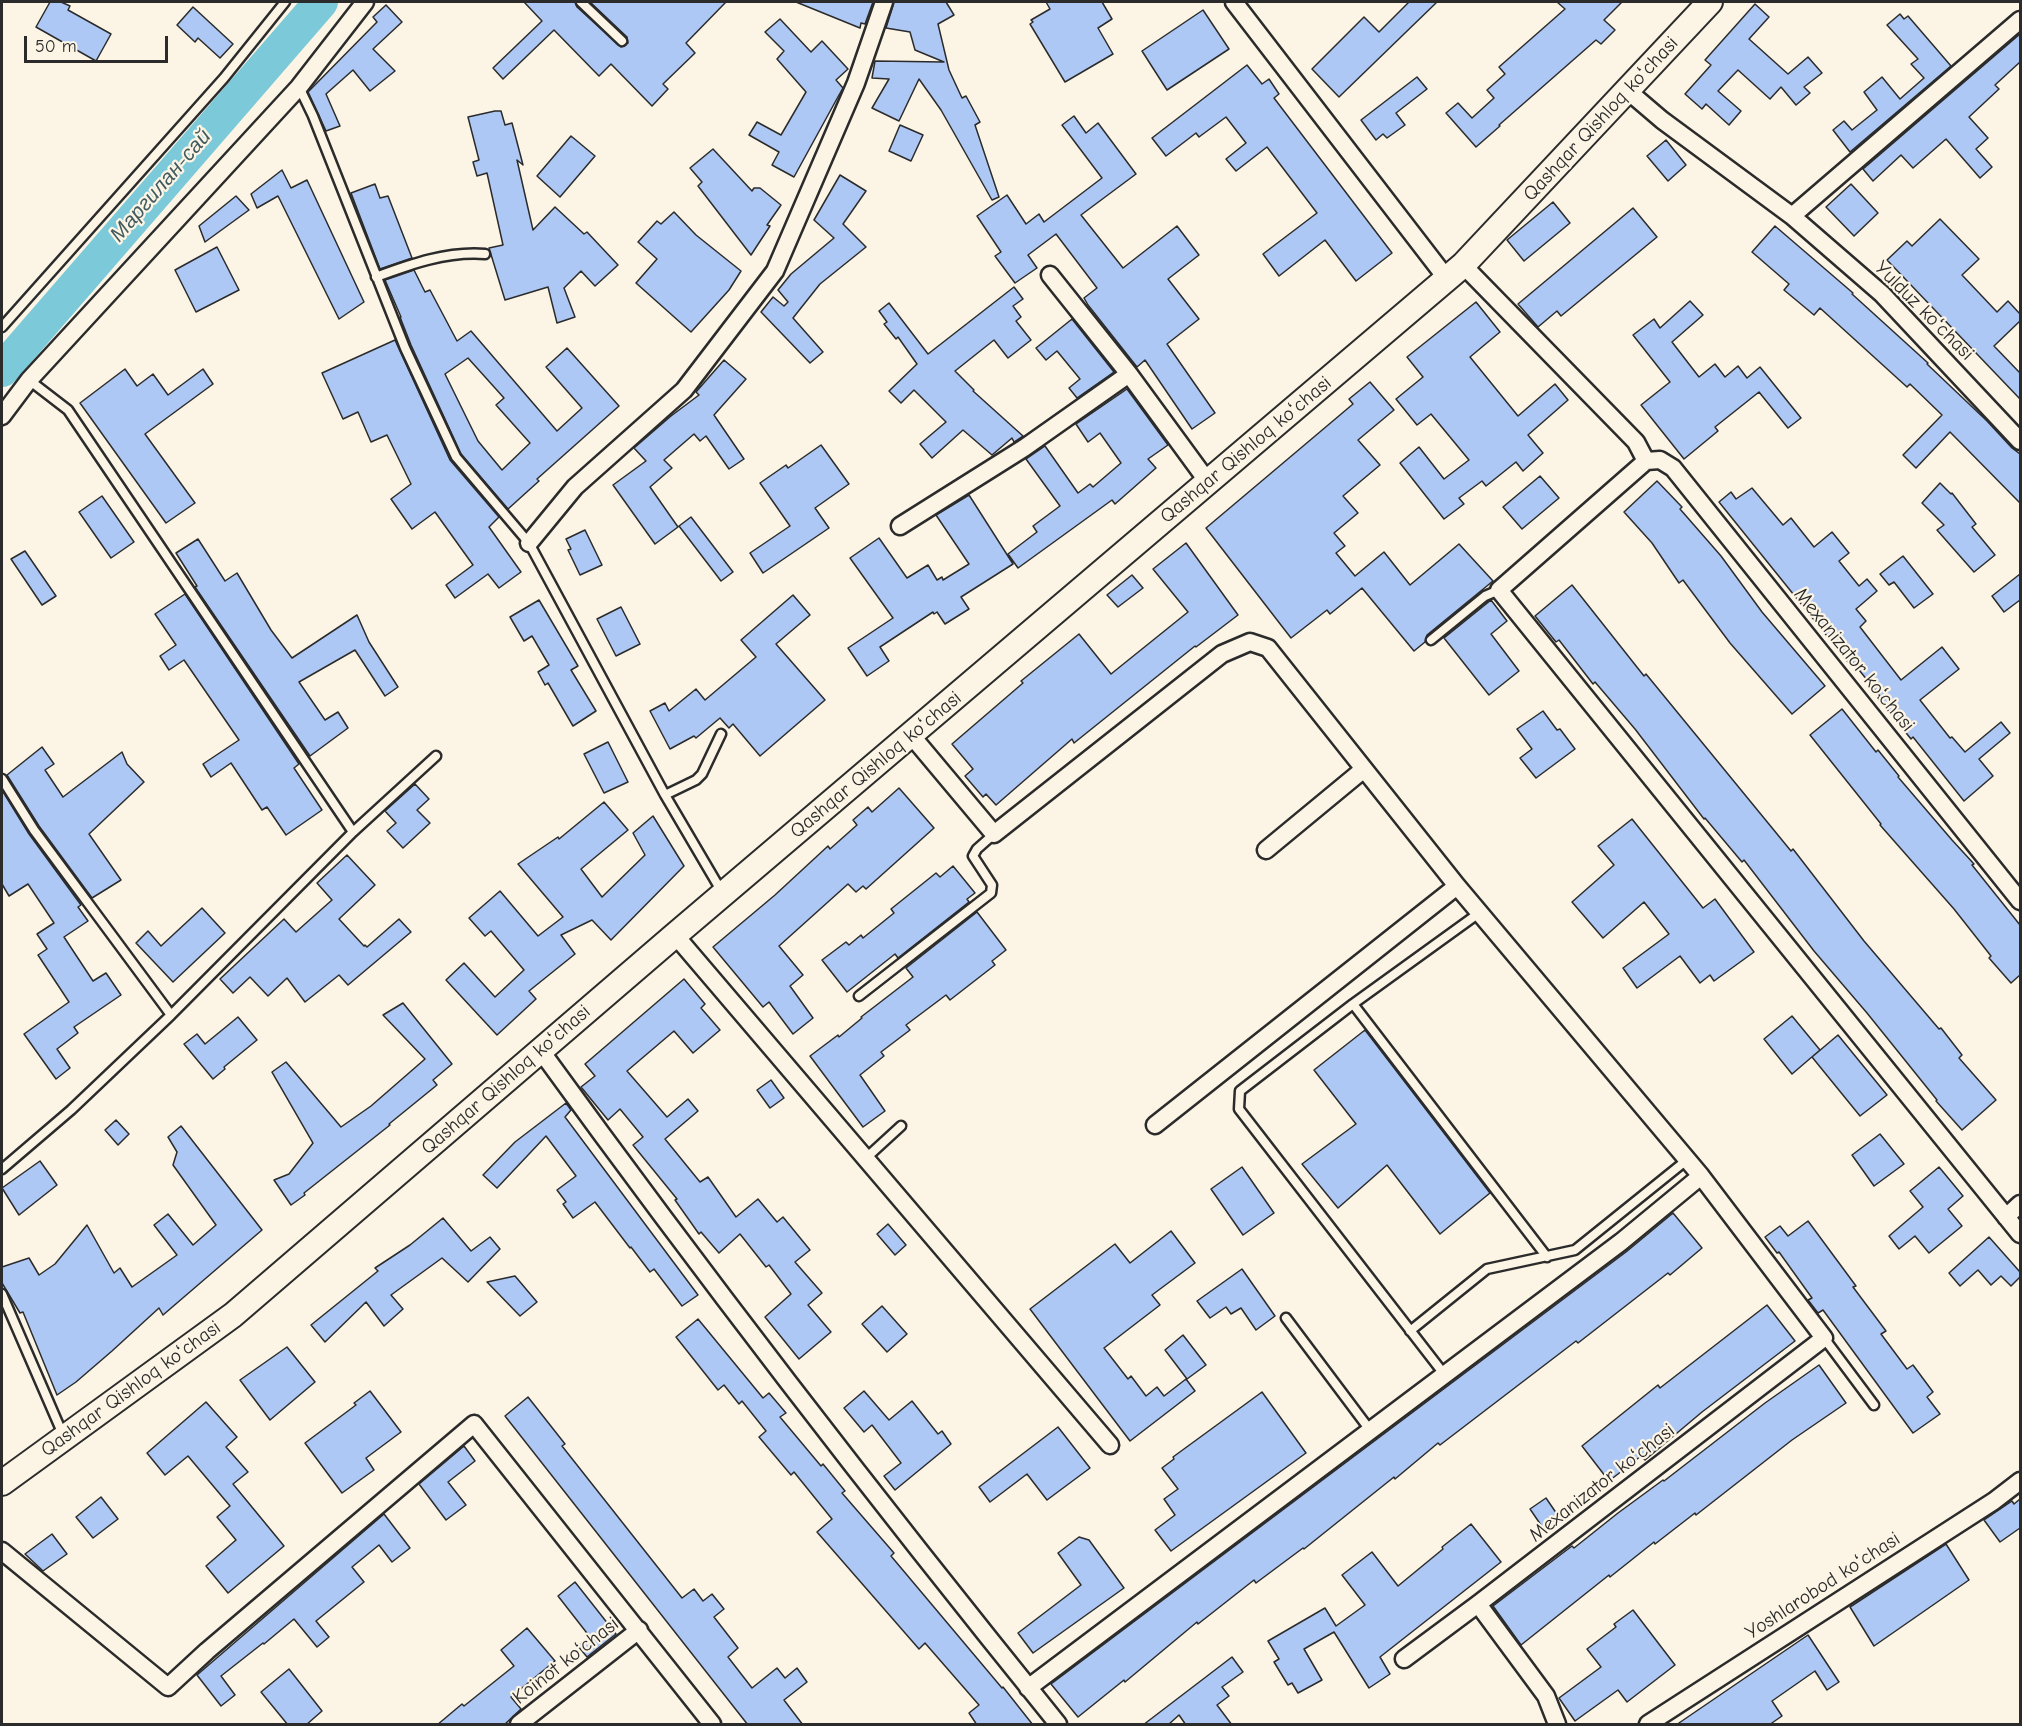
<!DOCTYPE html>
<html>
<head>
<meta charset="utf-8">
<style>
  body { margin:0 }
  #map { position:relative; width:2022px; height:1726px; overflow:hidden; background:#fcf5e5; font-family:"Comic Neue",sans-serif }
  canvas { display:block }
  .frame { position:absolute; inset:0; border:3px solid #2b2b2b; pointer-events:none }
  .scale { position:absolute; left:24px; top:36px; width:144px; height:27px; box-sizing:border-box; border:3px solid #2b2b2b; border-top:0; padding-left:8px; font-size:18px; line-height:21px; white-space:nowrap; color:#2b2b2b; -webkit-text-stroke:4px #fcf5e5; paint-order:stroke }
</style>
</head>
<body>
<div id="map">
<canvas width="2022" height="1726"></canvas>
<div class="frame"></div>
<div class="scale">50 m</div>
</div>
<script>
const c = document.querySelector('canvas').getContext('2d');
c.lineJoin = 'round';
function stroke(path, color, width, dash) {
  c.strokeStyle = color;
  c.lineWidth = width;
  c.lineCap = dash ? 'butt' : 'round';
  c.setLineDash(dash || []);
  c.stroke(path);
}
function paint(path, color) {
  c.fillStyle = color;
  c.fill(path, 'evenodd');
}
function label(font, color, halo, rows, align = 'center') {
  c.font = font + ' "Comic Neue",sans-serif';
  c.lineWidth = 4.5;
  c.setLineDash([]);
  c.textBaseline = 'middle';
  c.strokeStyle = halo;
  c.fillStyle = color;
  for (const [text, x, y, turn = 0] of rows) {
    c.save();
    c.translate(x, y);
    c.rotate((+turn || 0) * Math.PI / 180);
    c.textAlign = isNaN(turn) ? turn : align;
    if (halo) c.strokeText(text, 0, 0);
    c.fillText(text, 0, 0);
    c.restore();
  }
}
const river = new Path2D(`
  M2,370L321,2`);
const building = new Path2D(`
  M50,2H61L70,6L68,10L111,34L96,61L36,27Z
  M524,2H575L577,7L621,47L628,43L627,37L590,2H726L686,43L695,53L663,84L668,89L652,106L611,64L599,76L554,30L503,79L493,68L542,21Z
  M796,2H873L865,24L861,23L860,28Z
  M894,2H946L954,15L938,24L949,70L962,98L966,96L980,122L975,125L999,197L992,200L941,110L919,79L899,121L872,108L889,79L872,78L875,61L944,62L915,50L910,32L886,28Z
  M1046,2H1102L1112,19L1098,28L1113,54L1065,82L1030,24L1033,22L1031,20L1050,9Z
  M1409,2H1437L1339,97L1312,69L1364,17L1379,32Z
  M1557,2H1622L1604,20L1615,30L1601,44L1596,40L1499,125L1500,126L1476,147L1446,113L1458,103L1472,118L1494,98L1487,90L1505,74L1499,67L1565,9Z
  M1755,4L1769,17L1749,39L1788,74L1808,57L1822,73L1804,87L1810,93L1796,105L1781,87L1770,99L1738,70L1718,91L1741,111L1729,125L1706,104L1702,109L1685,94L1711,65L1705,60Z
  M386,5L402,22L373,49L395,71L370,91L353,70L326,94L340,126L326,131L308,92L377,22L373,17Z
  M193,7L233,44L220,58L198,38L195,42L177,25Z
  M1203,10L1229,49L1167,90L1142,51Z
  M1900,14L1904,19L1908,16L1951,66L1850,152L1833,130L1844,121L1852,130L1877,110L1864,92L1882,77L1900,99L1924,78L1911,64L1918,59L1887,25Z
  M780,19L811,52L822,41L848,69L836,80L843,88L839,95L794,177L772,165L779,152L749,135L757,122L781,135L806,92L777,59L784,51L765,32Z
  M2020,34V62L1995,85L1999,89L1969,117L1988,138L1976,149L1992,167L1980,178L1946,139L1913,168L1901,155L1873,181L1863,169Z
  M1247,65L1262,84L1269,79L1279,94L1274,98L1392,253L1356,281L1325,240L1279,276L1263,254L1317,213L1267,147L1236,171L1226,159L1246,143L1226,117L1199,137L1196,133L1166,156L1152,138Z
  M1417,77L1427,89L1396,113L1405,125L1387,138L1383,134L1376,140L1361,120Z
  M495,111H501L505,125L512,123L523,165L517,160L533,230L555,207L584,234L587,232L618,265L595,286L581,271L564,288L575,317L557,323L548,287L505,300L489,248L503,245L487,173L477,176L473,162L479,160L468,117Z
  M1074,116L1086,133L1098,123L1136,174L1081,215L1123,268L1177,226L1199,255L1168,279L1199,319L1167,344L1215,413L1192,429L1145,360L1137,367L1088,305L1084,298L1097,288L1056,234L1028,255L1037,268L1015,283L995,256L1001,252L977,216L1007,195L1026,224L1039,214L1044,222L1102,178L1062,125Z
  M900,125L923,135L911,161L889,151Z
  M571,136L595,156L560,197L537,176Z
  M1666,140L1686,165L1668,181L1647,156Z
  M713,149L752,191L754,188H760L781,205L767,225L770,226L751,255L698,186L702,182L690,168Z
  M282,170L291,188L307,180L364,302L339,319L278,196L257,208L251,194Z
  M840,175L866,191L843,224L866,247L820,284L793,318L823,352L810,363L761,312L773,297L784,306L788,302L778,290L791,274L834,238L814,220Z
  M375,184L380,198L388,196L412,258L380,269L351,193Z
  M1851,184L1878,213L1854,236L1826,207Z
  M236,196L249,210L205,242L199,226Z
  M1553,202L1570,223L1524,261L1507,240Z
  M1633,208L1657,237L1561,316L1557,311L1538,327L1518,304Z
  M674,212L696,235L741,271L729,290L691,332L636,283L657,259L638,242L657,221L661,224Z
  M1940,219L1979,259L1962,275L1997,312L2008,301L2020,314V321L1994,346L2020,373V399L1887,260L1907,241L1912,246Z
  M1775,226L1853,293L1852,294L1928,363L1927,364L1987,421L2012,448L2020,454V503L1950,432L1916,468L1903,455L1942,415L1910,384L1907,387L1820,308L1814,315L1784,290L1789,284L1752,252Z
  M217,247L239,290L196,312L175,270Z
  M414,270L425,292L430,290L457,341L471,331L557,431L582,408L546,367L567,348L619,406L537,479L539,481L508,509L461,454L411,345L400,317H401L385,280ZM468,358L504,398L496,405L530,443L502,470L478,441L445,374Z
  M1014,287L1023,299L1013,306L1021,317L1016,321L1031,340L1008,358L994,340L955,371L974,390L973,391L1023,436L1014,442L1012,438L992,455L963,430L932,458L920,444L946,422L914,390L901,403L889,391L917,364L898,337L896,339L884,324L887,322L879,311L889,303L928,354Z
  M1690,301L1703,315L1672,342L1699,377L1715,364L1725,377L1738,366L1747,378L1760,367L1801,418L1788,428L1759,392L1715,427L1718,431L1684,459L1641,405L1670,382L1633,335L1654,319L1660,328Z
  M1476,302L1500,332L1470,357L1518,416L1555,384L1568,400L1528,435L1543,453L1523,471L1516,462L1486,486L1482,481L1459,498L1464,504L1444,519L1400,463L1419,447L1444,479L1469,460L1431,414L1417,425L1396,399L1423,377L1407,357Z
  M1072,319L1114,372L1077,398L1069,388L1080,379L1057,351L1046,360L1036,348Z
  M395,340L450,460L499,517L489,527L521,572L499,588L488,574L455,598L446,585L473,565L435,512L412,529L391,499L411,484L387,435L371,442L358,412L343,419L322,373Z
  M724,360L746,379L714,415L744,459L729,469L706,436L700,441L694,434L664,460L672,468L650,487L678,527L655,544L613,485L646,461L634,448L671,416L699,395L696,392Z
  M125,369L137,386L153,374L168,395L203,369L213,384L145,434L195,503L166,523L80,403Z
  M1370,382L1394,410L1358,440L1380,465L1343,496L1358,513L1334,533L1345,546L1336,553L1355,576L1384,552L1410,585L1459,544L1493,581L1427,635L1425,642L1414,651L1362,588L1330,614L1327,610L1291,638L1206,528L1353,404L1349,399Z
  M1127,389L1168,445L1148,459L1156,468L1115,504L1112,500L1018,568L1008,554L1037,532L1033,526L1060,506L1026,459L1045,446L1078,493L1090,484L1093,487L1121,463L1100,433L1088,442L1076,424Z
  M821,445L849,484L815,508L829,528L763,573L750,553L790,526L760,483L786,465L788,468Z
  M1540,476L1559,498L1522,529L1503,507Z
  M1657,481L1682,507L1680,509L1721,556L1762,612L1825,686L1792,714L1730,643L1683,580L1679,583L1652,543L1624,512Z
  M1940,483L1951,494L1952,493L1976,524L1972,527L1995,555L1974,572L1937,530L1944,525L1922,503Z
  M1752,488L1783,525L1791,518L1814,547L1832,532L1849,553L1839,561L1859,586L1867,579L1877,591L1856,609L1866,621L1860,627L1901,680L1942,647L1959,669L1920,700L1950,738L1952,737L1965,752L2001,722L2010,733L1979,759L1993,776L1964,801L1913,737L1911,739L1878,698L1880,696L1851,660L1848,662L1719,502L1731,492L1736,499Z
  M969,495L1013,564L961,597L969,609L945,624L937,612L934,614L933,612L880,647L889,661L867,676L848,648L893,618L850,558L879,538L907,578L928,565L937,580L942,577L943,580L969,564L936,515Z
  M102,496L134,542L111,558L79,512Z
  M691,517L733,572L721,581L679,526Z
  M585,530L602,565L580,575L568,550L571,549L566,539Z
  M198,539L225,581L237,573L271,630L292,658L357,615L369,642L398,687L385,696L355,650L299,682L325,720L338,712L348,728L310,756L195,587L197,586L176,553Z
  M1186,543L1238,615L1196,647L1195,646L1074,743L1072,739L996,805L986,794L983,797L965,776L973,769L952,744L1023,683L1021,681L1079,634L1111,674L1188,612L1153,569Z
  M25,551L56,596L42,605L11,559Z
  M1903,556L1933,594L1914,608L1894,582L1889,585L1880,574Z
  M2020,574V600L2004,612L1992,596Z
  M1132,575L1143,588L1118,607L1107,595Z
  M1572,585L1644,676L1646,674L1791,851L1793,849L1864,941L1939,1029L1941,1028L1962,1055L1959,1058L1996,1100L1962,1130L1936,1101L1937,1100L1867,1013L1814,951L1744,860L1742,862L1705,818L1704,819L1635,729L1595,682L1593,684L1559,640L1556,642L1535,616Z
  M185,594L299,764L294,768L322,810L286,835L267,807L262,810L231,763L211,777L203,764L239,740L184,660L169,670L160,656L176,645L155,614Z
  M793,595L810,615L776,644L825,700L760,756L733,724L729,728L720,718L696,738L694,736L670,749L650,711L665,703L669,711L696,689L705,700L756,657L741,640Z
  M539,600L578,666L571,670L596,711L573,726L548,683L545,685L538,672L549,665L532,636L524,641L510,617Z
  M1491,600L1507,621L1491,634L1519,671L1489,695L1444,638Z
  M621,607L640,644L616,656L597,619Z
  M1842,709L1876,752L1878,750L1899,776L1898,777L1952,840L1974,864L1972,865L2020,925V975L2011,983L1989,958L1991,956L1954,909L1880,825L1881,824L1810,735Z
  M1543,711L1557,730L1560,729L1575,749L1536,778L1520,758L1532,749L1517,729Z
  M608,742L628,782L604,793L584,754Z
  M42,747L54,764L45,770L63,797L122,752L127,764L144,782L89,834L121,880L92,898L39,826L7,775Z
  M415,784L429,799L417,810L430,823L403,848L387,831L396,823L385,811Z
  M899,788L934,828L866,889L863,886L856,892L848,884L779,946L803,975L790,986L813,1018L793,1034L769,1002L763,1007L713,947L775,895L828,846L830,849L857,825L853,820L868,807L872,812Z
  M2,790L29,834L81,905L78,907L88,921L64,937L93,981L106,973L121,995L74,1027L78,1033L57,1049L70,1068L56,1079L24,1034L69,1002L38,955L47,949L37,934L54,923L28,884L9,896L2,884Z
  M604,802L628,830L581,869L602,897L645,855L633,833L653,816L684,866L611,940L592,920L561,935L575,954L529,991L536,999L497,1035L446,980L464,963L495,997L524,970L491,931L485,936L469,918L500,891L538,936L563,917L518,864L558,837L559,839Z
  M1632,819L1703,908L1715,899L1754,952L1714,981L1710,975L1700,983L1680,956L1637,988L1623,968L1669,934L1644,902L1603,938L1572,902L1614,865L1598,846Z
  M347,855L375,885L339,919L364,946L365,945L367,947L399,919L411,932L348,985L339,975L305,1002L287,978L268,996L250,977L233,993L220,979L284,919L296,932L332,900L317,883Z
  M953,866L975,893L967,899L969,902L898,958L895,954L847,992L822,960L846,942L849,945L861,935L863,938L894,913L891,909L936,873L940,877Z
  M202,908L225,933L173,982L136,943L148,931L161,946Z
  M977,912L1006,950L992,961L995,965L950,1000L946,995L906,1025L910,1030L881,1052L884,1056L860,1075L885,1111L863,1127L810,1056L838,1035L839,1037L862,1018L861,1017L913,977L906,968Z
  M684,979L705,1004L701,1008L720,1030L693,1053L674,1031L627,1071L667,1117L688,1099L698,1111L665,1139L700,1182L708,1177L736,1217L758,1199L777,1222L783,1217L810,1250L795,1262L822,1293L808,1305L831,1332L799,1359L765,1317L791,1294L769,1265L766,1267L740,1234L719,1253L701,1232L699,1234L675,1200L677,1199L633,1145L643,1137L620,1109L608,1120L581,1087L595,1076L585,1064Z
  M403,1003L452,1064L433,1080L437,1085L389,1124L390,1125L304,1193L305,1195L291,1205L274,1180L289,1174L313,1143L272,1072L286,1062L341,1127L371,1106L425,1059L383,1015Z
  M1792,1016L1820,1050L1792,1074L1764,1039Z
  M238,1017L257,1040L224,1067L225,1069L213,1079L184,1044L197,1034L205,1044Z
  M1365,1030L1490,1193L1440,1234L1387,1165L1338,1208L1302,1164L1356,1124L1314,1070Z
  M1838,1035L1887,1095L1860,1116L1812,1057Z
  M771,1080L784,1098L770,1108L757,1090Z
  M566,1103L571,1110L565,1117L698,1295L682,1306L654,1269L650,1272L631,1247L630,1248L595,1202L573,1218L563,1204L566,1202L557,1190L576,1176L546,1136L497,1188L483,1175L515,1142Z
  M116,1120L129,1134L118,1145L105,1130Z
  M181,1126L262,1230L163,1315L159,1308L112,1351L76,1382L57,1395L23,1312L20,1313L2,1283V1267L29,1258L39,1275L55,1264L87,1225L114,1273L120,1268L132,1287L177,1255L154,1225L168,1214L193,1245L216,1225L173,1165L177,1152L168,1137Z
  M1880,1134L1904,1164L1874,1186L1852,1155Z
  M40,1161L57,1185L19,1215L2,1188Z
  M1242,1167L1274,1213L1243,1235L1211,1189Z
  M1939,1167L1963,1196L1948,1209L1962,1226L1929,1253L1915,1236L1899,1249L1889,1236L1923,1207L1910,1191Z
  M1673,1213L1702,1248L1670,1275L1668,1273L1578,1343L1576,1341L1440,1445L1438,1443L1395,1479L1394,1477L1304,1549L1303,1548L1256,1583L1254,1580L1198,1624L1197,1622L1125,1682L1124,1680L1078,1717L1051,1684L1626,1252Z
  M443,1218L471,1251L490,1237L500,1249L468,1282L442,1258L391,1295L403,1309L384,1326L366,1302L325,1342L311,1325L378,1271L375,1268L410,1245Z
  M1808,1221L1856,1286L1853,1287L1886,1331L1881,1334L1907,1369L1913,1365L1933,1392L1927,1397L1940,1414L1913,1433L1823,1310L1818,1313L1808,1300L1812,1298L1779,1252L1777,1253L1765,1237L1780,1226L1788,1236Z
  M888,1224L906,1245L895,1255L877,1234Z
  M1171,1231L1195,1263L1152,1295L1160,1305L1104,1348L1128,1379L1131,1376L1146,1396L1157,1387L1164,1396L1186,1379L1195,1391L1130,1441L1030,1309L1115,1244L1130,1263Z
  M1989,1237L2020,1272V1277L2011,1286L2001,1276L1991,1285L1978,1270L1960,1286L1949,1273Z
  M1242,1269L1275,1316L1256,1330L1241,1308L1231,1314L1226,1307L1210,1318L1197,1301Z
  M515,1276L537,1302L520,1316L487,1282Z
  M1767,1305L1795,1341L1702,1412L1645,1460L1641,1456L1609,1481L1582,1446L1658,1385L1660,1388Z
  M882,1306L907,1334L887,1352L862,1324Z
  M698,1319L763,1398L769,1393L786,1413L780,1417L821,1466L823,1464L845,1491L842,1493L894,1553L891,1556L1002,1688L1003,1687L1033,1725H977L969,1713L979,1705L925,1643L919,1649L817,1532L832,1519L794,1472L791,1475L759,1437L766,1431L742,1401L739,1404L724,1385L718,1390L676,1337Z
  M1183,1335L1206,1365L1187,1379L1165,1350Z
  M287,1347L315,1382L270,1420L240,1380Z
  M1819,1365L1846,1403L1792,1440L1696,1515L1695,1513L1655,1544L1654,1542L1610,1577L1609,1575L1521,1645L1493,1606L1572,1546L1574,1548L1618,1513L1663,1480L1664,1481L1765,1403Z
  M370,1391L401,1432L366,1458L374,1470L342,1493L305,1443L356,1405L354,1403Z
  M864,1391L889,1420L912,1401L938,1434L942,1431L951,1444L895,1490L884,1476L901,1463L872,1425L864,1432L844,1408Z
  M1262,1392L1306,1453L1171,1551L1155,1530L1175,1515L1164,1499L1178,1489L1162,1468L1174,1459L1173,1457Z
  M528,1397L565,1444L562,1446L682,1598L694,1589L703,1601L712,1594L724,1609L714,1617L738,1648L728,1657L752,1688L777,1668L785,1678L797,1668L807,1682L784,1700L803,1725H748L505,1416Z
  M206,1402L237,1437L226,1447L248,1472L233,1484L284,1546L228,1593L206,1566L236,1540L217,1517L230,1506L188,1456L165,1475L147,1453Z
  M1058,1427L1090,1468L1047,1500L1027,1474L990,1502L979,1487Z
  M464,1446L475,1461L448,1482L466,1505L446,1520L419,1484Z
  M101,1497L118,1519L93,1538L76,1517Z
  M1546,1498L1559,1517L1543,1528L1530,1509Z
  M2020,1499V1528L2000,1542L1984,1520L2012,1501L2014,1504Z
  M384,1514L410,1548L392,1562L379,1545L352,1567L364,1582L316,1621L329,1637L317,1647L294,1619L264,1644L263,1643L221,1676L235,1695L221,1706L197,1675Z
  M1471,1524L1501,1562L1380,1657L1390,1674L1369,1688L1334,1632L1304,1649L1322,1680L1298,1693L1292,1683L1288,1685L1274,1662L1279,1659L1268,1641L1325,1608L1336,1626L1365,1605L1342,1575L1372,1552L1398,1586L1443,1549L1442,1547Z
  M52,1534L67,1554L43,1571L25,1554Z
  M1079,1537L1089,1540L1124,1588L1033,1653L1018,1633L1081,1585L1058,1553Z
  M1946,1544L1969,1580L1874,1646L1850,1607Z
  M575,1582L616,1634L587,1657L578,1646L590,1637L558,1596Z
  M1633,1610L1675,1665L1627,1702L1618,1690L1575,1721L1559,1698L1601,1667L1587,1649L1616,1627L1614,1624Z
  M527,1628L555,1661L511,1697L521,1709L504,1725H437L462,1704L464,1706L514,1666L501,1650Z
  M1808,1635L1839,1682L1827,1690L1815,1671L1772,1701L1782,1716L1769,1725H1676Z
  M1232,1657L1243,1672L1222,1687L1229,1696L1217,1705L1232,1725H1186L1179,1715L1168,1725H1143Z
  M289,1669L322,1711L306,1725H288L261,1692Z`);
const service = new Path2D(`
  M581,2L622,41
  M299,87L313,116L405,348L456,457L529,543L665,795L722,892
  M376,277C411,264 447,251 485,254
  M2,327L224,78L285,2
  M29,380L68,410L353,832
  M1431,640L1485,596L1499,590
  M2,779L34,830L171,1015
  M665,795L696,780L702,774L721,734
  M859,996L991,893L992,885L973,856L977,849L994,834
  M1353,1004L1547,1257
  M865,1159L901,1126
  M2,1169L71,1110L171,1015L353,832L436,756
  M2,1294L64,1437
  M1286,1318L1370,1430
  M1410,1331L1487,1269L1575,1250L1688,1159
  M1824,1338L1874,1405
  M1444,1374L1239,1109L1240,1091L1353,1004L1479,913`);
const minor = new Path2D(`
  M1234,2L1447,279
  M1628,91L1662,120L1792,216L1882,294L2020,441
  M1792,216L2020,20
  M1463,265L1636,442L1646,461L1499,590L2020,1234
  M1129,374L1208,482
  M2,416L29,380L299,87L365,2
  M1646,461L1660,460L1673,468L2020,901
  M900,526L1024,448L1129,374L1050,275
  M529,543L575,487L684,390L775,271L856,83L884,2
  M911,735L994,834L1222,654L1250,642L1268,648L1457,886L1701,1176
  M1266,850L1364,769
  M675,935L1110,1445
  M541,1051C707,1280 880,1504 1058,1724
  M1155,1125L1457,886
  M2006,1217L2020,1204
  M2,1551L168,1687L207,1651L474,1424L712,1724
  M1478,1604L1546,1696L1557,1724
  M1028,1688L1621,1242L1701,1176L1824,1338L1478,1604L1404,1659
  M519,1724L639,1630
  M1648,1724L1994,1501L2020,1481`);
const secondary = new Path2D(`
  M2,1483L233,1315L675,935L1463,265L1710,2`);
const streetNames = [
  ["Qashqar Qishloq koʻchasi",1601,119,-47],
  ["Yulduz koʻchasi",1924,311,45],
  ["Qashqar Qishloq koʻchasi",1246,450,-40],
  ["Mexanizator koʻchasi",1854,660,51],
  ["Qashqar Qishloq koʻchasi",876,765,-40],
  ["Qashqar Qishloq koʻchasi",506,1080,-41],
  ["Qashqar Qishloq koʻchasi",131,1389,-36],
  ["Mexanizator koʻchasi",1602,1483,-38],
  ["Yoshlarobod koʻchasi",1823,1586,-33],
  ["Koinot koʻchasi",566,1661,-38]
];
const waterNames = [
  ["Маргилан-сай",161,186,-49]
];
stroke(river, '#7ccad9', 34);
paint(building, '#aec8f5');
stroke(building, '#2b2b2b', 1.5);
stroke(service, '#2b2b2b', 13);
stroke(minor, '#2b2b2b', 21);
stroke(secondary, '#2b2b2b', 28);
stroke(service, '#fcf5e5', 8);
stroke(minor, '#fcf5e5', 16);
stroke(secondary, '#fcf5e5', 24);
label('20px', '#2b2b2b', '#fcf5e5', streetNames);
label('italic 21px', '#435b5f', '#fcf5e5', waterNames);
</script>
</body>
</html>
